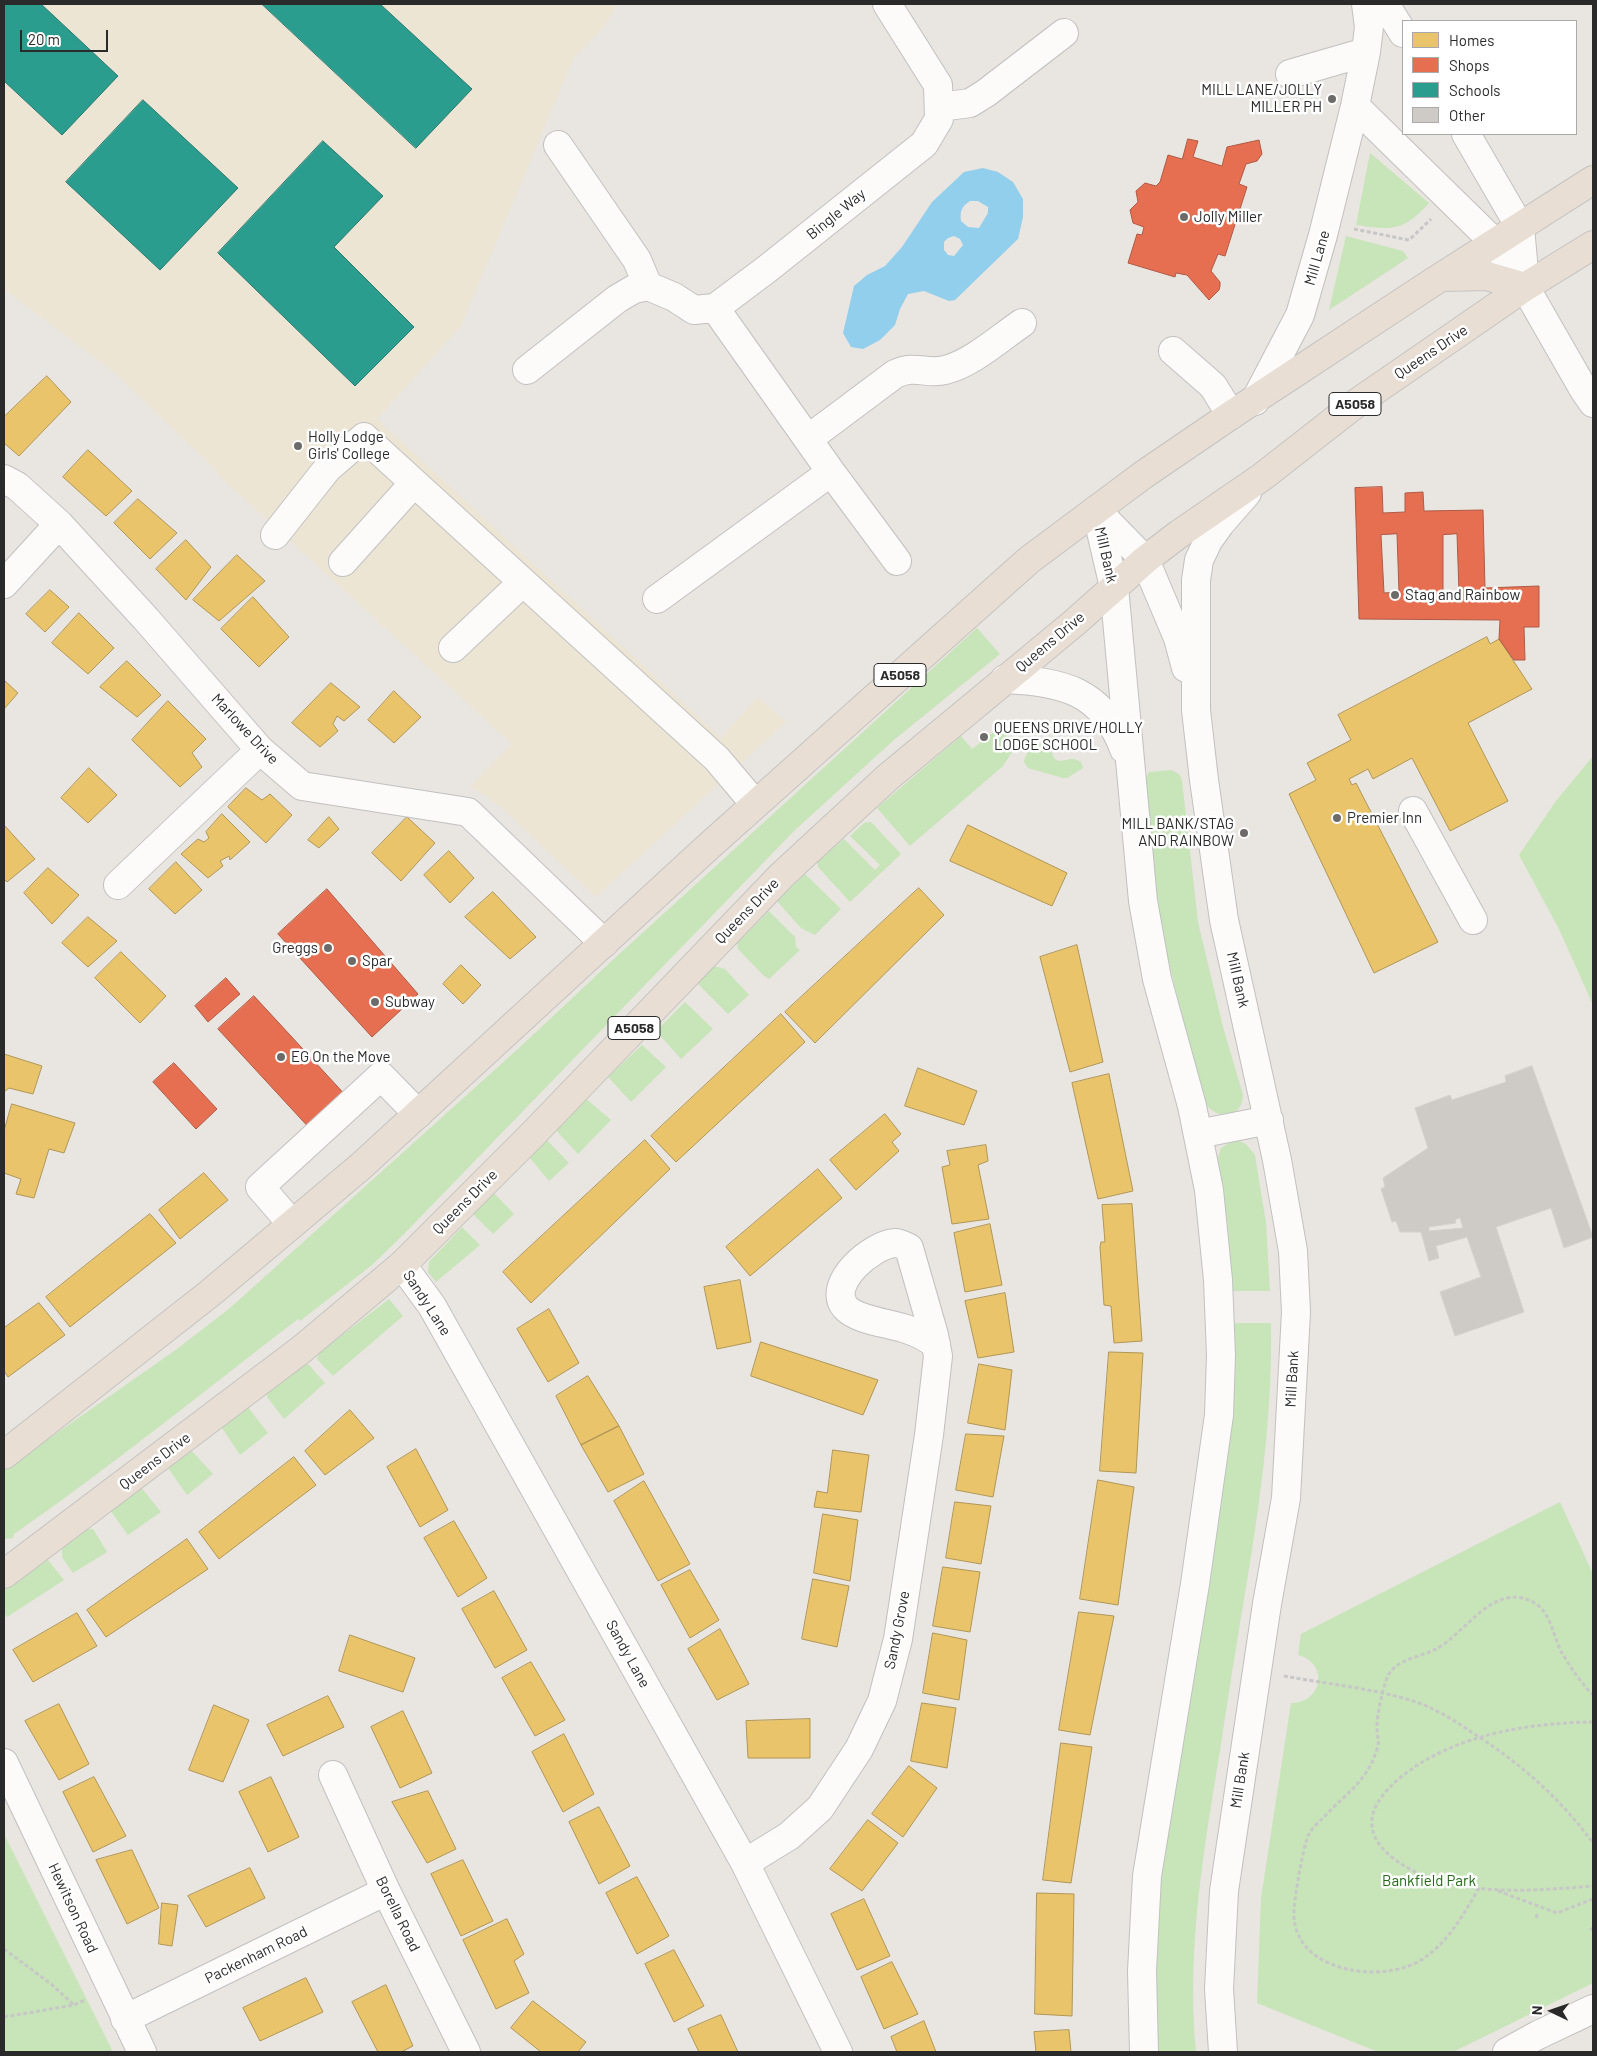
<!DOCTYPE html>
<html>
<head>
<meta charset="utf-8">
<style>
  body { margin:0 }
  #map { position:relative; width:1597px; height:2056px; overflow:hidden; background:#e9e5e0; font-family:Barlow,sans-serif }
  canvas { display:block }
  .frame { position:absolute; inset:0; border:5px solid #2a2a2a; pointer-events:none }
  .legend { position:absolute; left:1402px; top:20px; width:175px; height:115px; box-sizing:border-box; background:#fff; border:1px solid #aaa; margin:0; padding:6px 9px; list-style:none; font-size:15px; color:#2a2a2a }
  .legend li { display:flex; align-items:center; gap:10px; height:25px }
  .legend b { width:25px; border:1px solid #aaa }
  .north { position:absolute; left:1527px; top:1986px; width:50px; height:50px; -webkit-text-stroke:4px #fff; paint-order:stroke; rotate:273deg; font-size:14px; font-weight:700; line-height:20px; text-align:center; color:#2a2a2a }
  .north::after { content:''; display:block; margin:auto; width:18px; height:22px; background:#2a2a2a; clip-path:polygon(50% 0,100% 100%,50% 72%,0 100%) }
  .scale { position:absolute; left:20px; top:30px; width:88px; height:22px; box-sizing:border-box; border:2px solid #2a2a2a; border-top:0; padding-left:6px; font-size:15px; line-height:18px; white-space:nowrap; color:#2a2a2a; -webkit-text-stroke:4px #fff; paint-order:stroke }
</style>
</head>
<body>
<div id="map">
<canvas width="1597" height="2056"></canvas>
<div class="frame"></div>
<ul class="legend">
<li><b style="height:14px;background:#e9c46a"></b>Homes</li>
<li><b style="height:14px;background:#e76f51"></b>Shops</li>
<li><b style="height:14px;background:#2a9d8f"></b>Schools</li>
<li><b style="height:14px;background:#cecbc7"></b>Other</li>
</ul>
<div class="north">N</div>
<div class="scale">20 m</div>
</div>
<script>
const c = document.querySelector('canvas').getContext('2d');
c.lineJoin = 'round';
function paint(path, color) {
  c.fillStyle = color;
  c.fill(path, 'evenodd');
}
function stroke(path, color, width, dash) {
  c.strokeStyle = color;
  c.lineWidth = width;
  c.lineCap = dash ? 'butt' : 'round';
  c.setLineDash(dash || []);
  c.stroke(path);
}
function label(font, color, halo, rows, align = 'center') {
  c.font = font + ' Barlow,sans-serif';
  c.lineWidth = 5;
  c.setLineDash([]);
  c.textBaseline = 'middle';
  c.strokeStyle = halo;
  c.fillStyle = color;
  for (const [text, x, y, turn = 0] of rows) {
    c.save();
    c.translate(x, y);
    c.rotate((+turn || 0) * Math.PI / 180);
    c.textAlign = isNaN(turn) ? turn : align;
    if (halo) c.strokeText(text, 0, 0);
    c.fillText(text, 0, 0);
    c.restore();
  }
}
const education = new Path2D(`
  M4,4H618L602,29L573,59L461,326L377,419L721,738L758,697L786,722L596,897L503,809L488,797L470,787L512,744L217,474L218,472L114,372L4,289Z`);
const green = new Path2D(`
  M1370,153L1429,203C1403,232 1392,230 1356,225Z
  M1346,236L1403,251L1408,258L1329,310Z
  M977,628L1000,654L895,739L794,831L404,1234L372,1265L300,1321L298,1319C204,1391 112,1466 14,1534L13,1538L4,1539V1470L177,1349L230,1308L519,1048L615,958Z
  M1000,727L1010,738L1012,752L1003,766L910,846L877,808L961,736L972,749Z
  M1040,744L1051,750C1055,767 1063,759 1073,759C1076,759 1079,761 1081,762L1083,768L1067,778H1063L1028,768L1024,762C1025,754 1032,746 1040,744Z
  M1593,756V1005L1559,929L1519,855L1556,801Z
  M1172,770L1180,775L1182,781L1198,922L1223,1027L1243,1095C1242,1120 1216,1120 1204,1102L1166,951L1153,872L1146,778L1149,772Z
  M871,822L901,854L850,902L818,867L817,862L844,839L875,870L880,865L850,836L864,823Z
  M805,874L841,909L815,935L801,928L777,901Z
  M769,911L795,937L796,947L800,950L769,979L763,975L738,949L737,943Z
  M714,966L725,969L749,995L728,1014L697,983Z
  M685,1002L713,1029L681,1059L656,1031Z
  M642,1045L666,1067L631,1102L608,1077Z
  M585,1098L611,1120L578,1154L555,1129Z
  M546,1139L569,1163L549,1181L530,1158Z
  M1232,1141H1239L1246,1144L1255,1155L1266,1223L1270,1291H1232L1228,1226L1217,1161L1221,1148Z
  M493,1192L514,1214L493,1234L472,1213Z
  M462,1227L480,1245L436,1282L428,1272L429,1262Z
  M389,1299L403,1316L333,1376L317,1359L319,1353Z
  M1233,1323H1271C1273,1433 1254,1540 1236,1648C1229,1690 1223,1733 1216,1775C1201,1866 1187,1959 1196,2052H1158L1156,1972L1161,1881L1226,1470L1233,1390Z
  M305,1363L309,1365L325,1383L284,1419L267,1397L268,1391Z
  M247,1406L268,1433L240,1455L220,1425Z
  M191,1450L213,1474L187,1495L168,1468Z
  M140,1486L161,1512L128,1535L110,1510Z
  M1560,1502L1593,1574V1983L1453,2052H1378L1257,2003L1261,1898L1291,1703C1323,1703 1329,1663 1298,1655L1301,1634Z
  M88,1529H93L107,1552L73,1573L62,1557V1548Z
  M48,1560L64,1580L7,1617L4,1612V1588Z
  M4,1834L113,2052H4Z`);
const water = new Path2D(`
  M983,168L998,172L1013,182L1023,199V217L1018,239L955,300L949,301L924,291L908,294L900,309L895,325L880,340L863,349L851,347L843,333L854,286L867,275L885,266L902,247L932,202L964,172ZM970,201H978L988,207V213L979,228L968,227L961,221C960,211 961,207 970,201ZM954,236L960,239L963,245L954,256L948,255L944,250V242L948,238Z`);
const homes = new Path2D(`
  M47,376L71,402L19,456L4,443V417Z
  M88,450L132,491L106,516L63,477Z
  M138,499L177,533L150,559L114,523Z
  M186,540L211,567L186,600L156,569Z
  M237,555L265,581L219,621L193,600Z
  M50,590L69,607L45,632L26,614Z
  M253,597L289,637L259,667L221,629Z
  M79,613L114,648L88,674L52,643Z
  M1487,637L1490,644L1499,639L1532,689L1468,723L1508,801L1450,831L1412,758L1373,779L1368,769L1349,779L1352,785L1356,783L1438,942L1374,973L1289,794L1316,780L1307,763L1351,740L1338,715Z
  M127,661L161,695L137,717L100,687Z
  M4,680L18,693L4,709Z
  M331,683L360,707L344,721L337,716L333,724L338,731L320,747L292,723Z
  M394,691L421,717L394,743L368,720Z
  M168,701L206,739L192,753L202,767L180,787L132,740Z
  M89,768L117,795L88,823L61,798Z
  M246,788L262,800L270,794L292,815L266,843L228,807Z
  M222,814L250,842L230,860L229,856L220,861L223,866L208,878L181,854L198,839L204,842L209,838L206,832Z
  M329,817L339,829L319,848L308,840Z
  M407,817L435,843L401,881L372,853Z
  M4,825L35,859L7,882L4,879Z
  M968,825L1067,873L1052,906L950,861Z
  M449,851L474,878L450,903L424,875Z
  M176,862L202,890L175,914L149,889Z
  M48,868L79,895L52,924L24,893Z
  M919,888L944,915L815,1043L785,1012Z
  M493,892L536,937L510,959L465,917Z
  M88,917L117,941L88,967L62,943Z
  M1077,945L1103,1062L1070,1072L1040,957Z
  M121,952L166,996L140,1023L95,978Z
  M461,965L481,985L463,1004L443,984Z
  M781,1014L805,1042L676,1162L651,1136Z
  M4,1054L42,1066L33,1094L9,1088L4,1092Z
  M918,1068L977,1091L964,1125L905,1106Z
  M1109,1074L1133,1191L1098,1199L1072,1083Z
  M12,1104L75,1123L64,1153L49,1149L34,1198L16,1194L21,1179L4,1173V1131Z
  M885,1114L901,1134L892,1142L899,1151L856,1190L830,1160Z
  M645,1140L670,1169L531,1303L503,1272Z
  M986,1145L988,1161L978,1165L989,1219L952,1224L942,1167L950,1165L947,1151Z
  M818,1169L842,1198L750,1276L726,1247Z
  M204,1173L228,1200L180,1239L159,1210Z
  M1132,1204L1142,1341L1114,1343L1111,1306L1104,1305L1100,1247L1101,1242H1105L1102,1205Z
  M150,1214L176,1243L70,1327L46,1297Z
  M990,1224L1002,1285L965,1292L954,1233Z
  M740,1280L751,1342L717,1349L704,1287Z
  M1005,1293L1014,1352L978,1358L965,1301Z
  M39,1303L65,1335L8,1377L4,1371V1328Z
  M549,1309L579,1363L548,1382L517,1329Z
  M761,1342L878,1380L863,1415L751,1376Z
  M1109,1352L1143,1353L1136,1473L1100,1471Z
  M979,1364L1012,1370L1005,1430L968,1423Z
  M588,1376L619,1426L581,1445L556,1396Z
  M350,1410L374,1438L325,1475L305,1451Z
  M619,1426L644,1474L608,1492L581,1445Z
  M966,1434L1004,1436L993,1497L956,1490Z
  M416,1449L448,1510L420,1527L387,1467Z
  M833,1450L869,1455L861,1512L814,1507L817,1491L827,1493Z
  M294,1457L316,1485L219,1559L199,1532Z
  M1098,1480L1134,1487L1118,1605L1080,1599Z
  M644,1481L690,1564L658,1581L614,1501Z
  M955,1502L991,1506L981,1564L946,1558Z
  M823,1514L858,1520L850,1581L814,1573Z
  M454,1521L487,1578L458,1597L424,1538Z
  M187,1539L208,1569L106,1637L87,1610Z
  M943,1567L980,1572L970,1632L933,1626Z
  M690,1570L719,1620L690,1638L661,1585Z
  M813,1579L849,1586L837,1647L802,1639Z
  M494,1591L527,1650L495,1668L462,1609Z
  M1079,1612L1114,1616L1090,1735L1059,1730Z
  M77,1613L97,1646L33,1682L13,1650Z
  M720,1629L749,1684L717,1700L688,1649Z
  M933,1633L967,1640L959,1700L923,1693Z
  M350,1635L415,1658L403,1692L339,1671Z
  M531,1662L565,1720L535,1736L502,1678Z
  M328,1696L344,1727L283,1756L267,1725Z
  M922,1703L956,1708L947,1768L911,1761Z
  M59,1704L89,1764L59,1780L25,1721Z
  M214,1705L249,1720L223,1782L189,1770Z
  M403,1711L432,1773L400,1788L371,1727Z
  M810,1719V1758H748L746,1721Z
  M564,1734L594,1794L563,1812L532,1752Z
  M1061,1743L1092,1747L1071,1883L1043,1880Z
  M909,1766L937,1788L903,1837L872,1814Z
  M94,1777L126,1836L93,1852L63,1792Z
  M271,1777L299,1837L268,1852L239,1792Z
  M428,1791L456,1849L427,1863L392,1802Z
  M599,1807L630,1866L599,1884L569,1822Z
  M868,1820L898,1843L862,1891L830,1869Z
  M132,1850L159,1908L127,1924L96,1860Z
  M463,1860L493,1921L461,1936L431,1874Z
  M250,1868L265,1898L206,1927L188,1896Z
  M637,1877L669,1936L637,1954L606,1893Z
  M1037,1893L1074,1894L1072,2016L1035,2014Z
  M864,1899L890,1956L857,1970L831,1914Z
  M162,1903L178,1905L172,1946L159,1944Z
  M507,1919L524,1954L514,1961L529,1993L496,2009L463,1940Z
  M674,1950L704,2006L674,2022L645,1964Z
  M892,1962L918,2014L884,2029L861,1977Z
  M306,1978L323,2012L260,2041L243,2008Z
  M386,1985L413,2046L401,2052H378L352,2002Z
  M533,2001L586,2042L578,2052H541L511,2028Z
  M721,2015L738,2052H699L688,2029Z
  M924,2021L936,2052H897L891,2037Z
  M1069,2030L1071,2052H1036L1034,2032Z`);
const shops = new Path2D(`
  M1188,139L1198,141L1193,157L1222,166L1227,147L1259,140L1262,154L1257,161L1246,164L1239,184L1247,187L1225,256L1218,254L1211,271L1220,282V286L1219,290L1209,300L1187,275L1176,273L1175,277L1128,263L1137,234L1142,235L1144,227L1133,223L1130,210L1138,202L1136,191L1145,183L1156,186L1160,182L1168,155L1182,159Z
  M1382,487L1383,513L1405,512V493L1423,492L1424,511L1483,510L1485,588L1539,586V627H1524L1525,660H1514L1499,639L1500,620L1359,619L1355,488ZM1397,534L1399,592L1384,593L1381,535ZM1457,534L1459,592H1443V535Z
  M327,889L418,994L372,1037L278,934Z
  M226,978L240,994L208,1022L195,1006Z
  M254,996L349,1099L313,1132L218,1029Z
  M174,1063L217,1109L196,1129L153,1082Z`);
const schools = new Path2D(`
  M4,4H41L118,76L62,135L4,81Z
  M262,4H380L472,89L416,148Z
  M143,100L238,188L160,270L66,182Z
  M323,141L383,196L334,247L414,327L355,386L218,253Z`);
const building = new Path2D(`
  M1532,1066L1593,1237L1564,1248L1551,1208L1496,1227L1524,1312L1455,1336L1440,1292L1481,1277L1467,1237L1436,1246L1439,1258L1429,1261L1421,1232H1400L1396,1221L1392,1222L1381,1189L1385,1187L1383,1178L1428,1148L1415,1108L1450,1095L1452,1100L1506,1082L1505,1076ZM1460,1218L1463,1228L1429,1231V1227L1456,1223L1455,1220Z`);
const path = new Path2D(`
  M1354,229L1409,240L1431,219
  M1284,1676C1327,1684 1379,1689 1419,1703C1443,1712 1462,1726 1482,1739C1526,1768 1562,1801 1593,1843
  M1593,1722C1525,1723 1446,1736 1394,1783C1383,1794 1370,1809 1372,1825C1373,1840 1383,1850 1394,1859C1448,1899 1531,1891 1593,1886
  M1479,1888C1463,1915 1448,1943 1421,1960C1383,1984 1296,1973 1294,1916C1293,1903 1303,1848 1308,1836C1311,1829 1318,1823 1323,1818C1345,1794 1367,1782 1377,1749C1380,1742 1377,1736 1377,1729C1376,1719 1384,1678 1391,1671C1402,1658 1424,1656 1438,1648C1467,1631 1494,1582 1533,1602C1551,1611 1553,1637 1562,1653C1571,1668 1581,1683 1593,1695
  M1498,1891L1557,1913L1593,1899
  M1536,1918L1538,1912
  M1590,1930L1593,1928
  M4,1949L51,1984L74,2005
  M4,2017L74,2005L85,2000`);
const minor = new Path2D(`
  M1385,4L1403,33
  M1290,74L1366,52
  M1355,106L1495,243L1525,287L1584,390L1593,403
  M940,107L970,103L986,93L1064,33
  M1466,134L1520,227L1525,283
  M558,145L637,260L648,286
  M715,308L831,472L897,561
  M1173,351L1213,386L1231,415
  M527,370L617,299L634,289L648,286L674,297L694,310L715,308L767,269L924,144L939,119L938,85L887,4
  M1255,401L1300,315L1323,235L1355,106L1366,52L1369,27L1366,4
  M808,439L895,374C916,364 926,375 945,370C971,364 1000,338 1022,323
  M4,479L17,486L59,524L146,619L260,750L302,786L468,812L604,943
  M1096,510L1114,587L1143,901L1157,979L1192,1106L1209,1190L1218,1280L1221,1355L1219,1415L1195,1584L1147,1876L1142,1971L1144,2052
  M1096,510L1145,560L1178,638L1186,668
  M275,535L327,469L364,437L717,759L755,804
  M343,562L414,483
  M4,584L59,524
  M657,599L831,472
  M453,648L523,582
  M1005,679C1062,682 1102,690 1124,749
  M1413,811L1473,920
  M118,885L260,750
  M1198,1134L1269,1120
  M292,1224L260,1187L381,1076L418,1114
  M402,1265L432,1306L745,1863L838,2052
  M4,1763L142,2052
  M333,1775L386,1891L466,2052
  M745,1863L789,1836L820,1808L859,1749L882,1701L898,1639L929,1435L938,1356L934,1335L909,1248C905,1246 900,1243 895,1243C873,1244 826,1283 845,1307C857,1321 892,1323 909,1330C919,1333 927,1338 936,1344
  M125,2019L386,1891
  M1223,2052L1219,1989L1224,1891L1267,1604L1286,1498L1296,1312L1293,1251L1277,1160L1224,920L1204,780L1196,710V580L1199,560L1208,541L1220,524L1247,493
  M1507,2052L1538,2035L1593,2009`);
const highway = new Path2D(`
  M1443,277L1487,276L1525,287
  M4,1455L209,1294L360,1167L709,846L1029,560L1143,475L1231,415L1427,286L1593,180
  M4,1574L302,1349L402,1265L534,1133L782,875L888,777L1074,623L1145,560L1179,534L1262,477L1358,402L1525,287L1593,245`);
const markers = [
  [1332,99,5,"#6d6b6a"],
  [1184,217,5,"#6d6b6a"],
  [298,446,5,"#6d6b6a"],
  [1395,595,5,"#6d6b6a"],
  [984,737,5,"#6d6b6a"],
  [1337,818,5,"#6d6b6a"],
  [1244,833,5,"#6d6b6a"],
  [328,948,5,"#6d6b6a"],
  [352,961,5,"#6d6b6a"],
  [375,1002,5,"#6d6b6a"],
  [281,1057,5,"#6d6b6a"]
];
const shields = [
  [1355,404,52],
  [900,675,52],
  [634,1028,52]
];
const shieldNames = [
  ["A5058",1355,404],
  ["A5058",900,675],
  ["A5058",634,1028]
];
const poiNames = [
  ["MILL LANE/JOLLY",1322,90,"right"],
  ["MILLER PH",1322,107,"right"],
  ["Jolly Miller",1194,217],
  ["Holly Lodge",308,437],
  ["Girls' College",308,454],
  ["Stag and Rainbow",1405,595],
  ["QUEENS DRIVE/HOLLY",994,728],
  ["LODGE SCHOOL",994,745],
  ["Premier Inn",1347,818],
  ["MILL BANK/STAG",1234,824,"right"],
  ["AND RAINBOW",1234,841,"right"],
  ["Greggs",318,948,"right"],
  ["Spar",362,961],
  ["Subway",385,1002],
  ["EG On the Move",291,1057]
];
const streetNames = [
  ["Bingle Way",836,214,-39],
  ["Mill Lane",1317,258,-74],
  ["Queens Drive",1431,352,-34],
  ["Mill Bank",1106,555,77],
  ["Queens Drive",1050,642,-40],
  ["Marlowe Drive",245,729,47],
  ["Queens Drive",747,911,-46],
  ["Mill Bank",1238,980,77],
  ["Queens Drive",465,1202,-45],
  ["Sandy Lane",427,1303,57],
  ["Mill Bank",1292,1379,-87],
  ["Queens Drive",155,1461,-37],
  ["Sandy Grove",897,1630,-79],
  ["Sandy Lane",628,1654,61],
  ["Mill Bank",1240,1780,-81],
  ["Hewitson Road",73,1908,65],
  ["Borella Road",398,1914,64],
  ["Packenham Road",256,1955,-26]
];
const parkNames = [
  ["Bankfield Park",1429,1881]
];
paint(education, '#ece5d4');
paint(green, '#c7e5b8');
paint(water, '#92cfec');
paint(homes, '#e9c46a');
stroke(homes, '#b09657', 1);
paint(shops, '#e76f51');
stroke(shops, '#ae5a45', 1);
paint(schools, '#2a9d8f');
stroke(schools, '#2a7a71', 1);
paint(building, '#cecbc7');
stroke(building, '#d4d1cc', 1);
stroke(minor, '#c2c1c1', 30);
stroke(highway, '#c4c3c1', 30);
stroke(path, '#c8c7c7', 3, [4, 2.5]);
stroke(minor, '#fcfbfa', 28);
stroke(highway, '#e9ded3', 28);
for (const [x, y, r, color] of markers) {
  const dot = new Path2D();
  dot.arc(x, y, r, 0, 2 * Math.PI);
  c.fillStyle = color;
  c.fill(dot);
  stroke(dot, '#fff', 2);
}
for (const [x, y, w] of shields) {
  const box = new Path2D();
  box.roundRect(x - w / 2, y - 11.5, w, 23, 4);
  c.fillStyle = '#fff';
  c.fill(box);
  stroke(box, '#2a2a2a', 1);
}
label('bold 14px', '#2a2a2a', null, shieldNames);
label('15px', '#2a2a2a', '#fff', poiNames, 'left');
label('15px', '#2a2a2a', '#fff', streetNames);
label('15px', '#246918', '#fff', parkNames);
</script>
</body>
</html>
